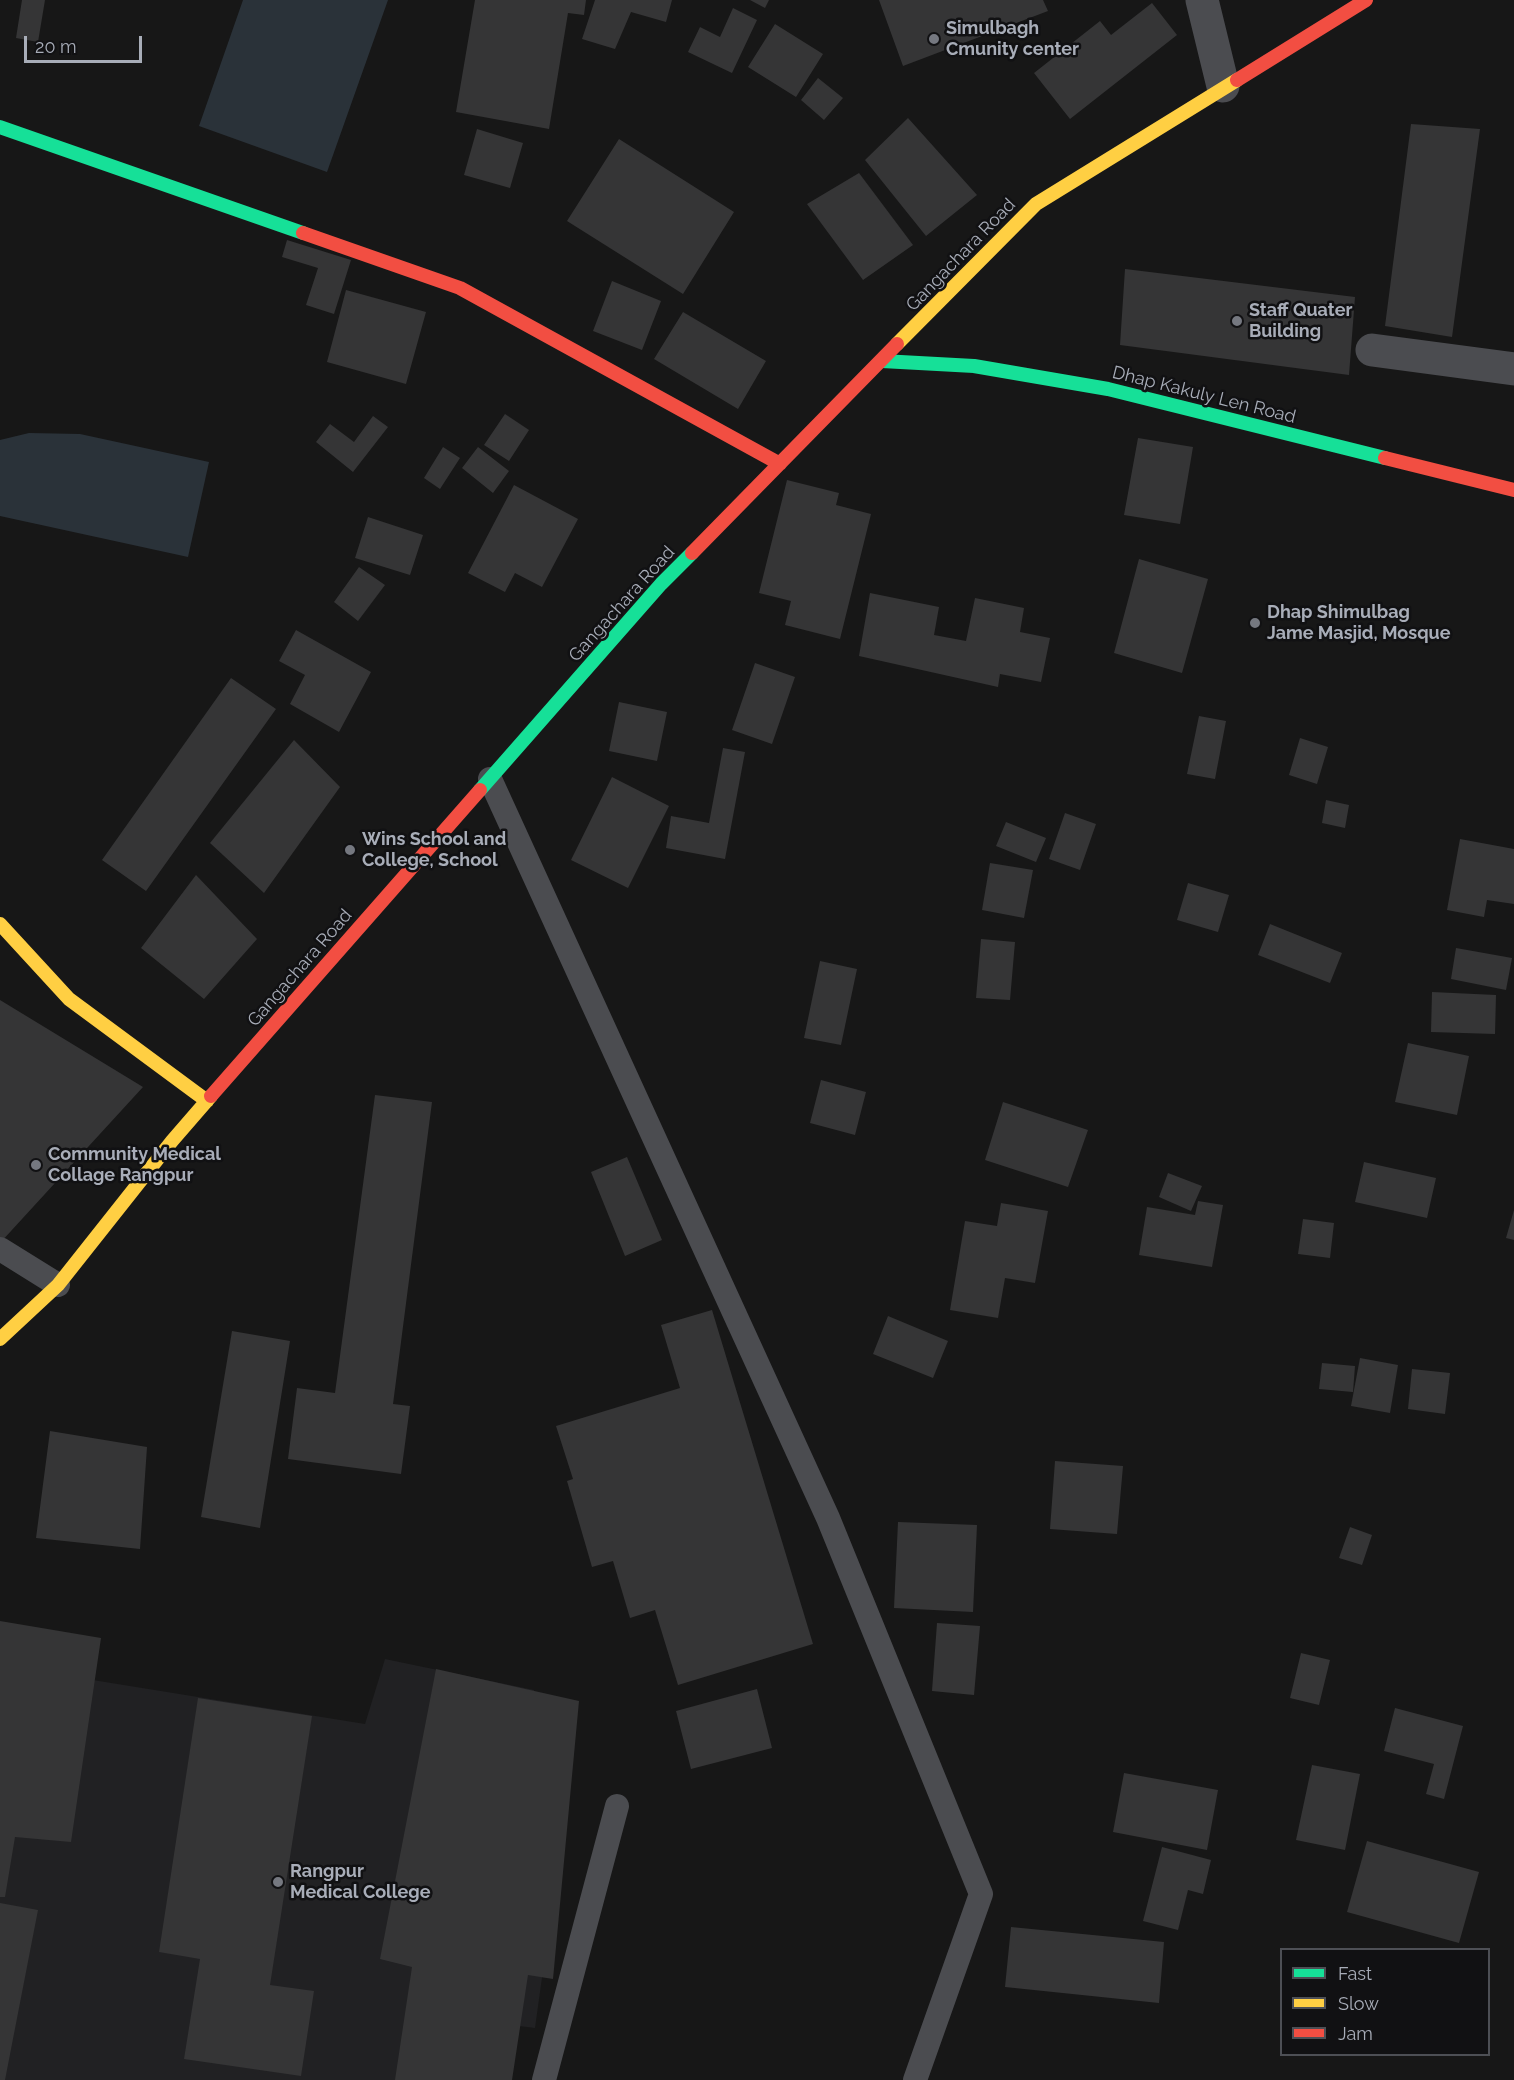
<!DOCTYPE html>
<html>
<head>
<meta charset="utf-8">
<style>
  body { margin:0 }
  #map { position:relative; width:1514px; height:2080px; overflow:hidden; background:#171717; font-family:Raleway,sans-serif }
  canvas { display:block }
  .legend { position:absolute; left:1280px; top:1948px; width:210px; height:108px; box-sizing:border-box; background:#111113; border:2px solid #4d4f55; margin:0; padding:8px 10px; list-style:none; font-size:18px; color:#a8adb8 }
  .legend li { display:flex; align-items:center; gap:12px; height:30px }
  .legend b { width:30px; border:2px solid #4d4f55 }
  .scale { position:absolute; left:24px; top:36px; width:118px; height:27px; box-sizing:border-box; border:3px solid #a8adb8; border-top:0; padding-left:8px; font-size:18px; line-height:21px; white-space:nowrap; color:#a8adb8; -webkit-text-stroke:4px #111113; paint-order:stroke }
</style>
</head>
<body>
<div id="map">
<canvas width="1514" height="2080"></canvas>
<ul class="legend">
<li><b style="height:8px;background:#16e098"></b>Fast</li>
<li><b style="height:8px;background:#ffcf43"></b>Slow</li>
<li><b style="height:8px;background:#f24e42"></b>Jam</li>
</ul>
<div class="scale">20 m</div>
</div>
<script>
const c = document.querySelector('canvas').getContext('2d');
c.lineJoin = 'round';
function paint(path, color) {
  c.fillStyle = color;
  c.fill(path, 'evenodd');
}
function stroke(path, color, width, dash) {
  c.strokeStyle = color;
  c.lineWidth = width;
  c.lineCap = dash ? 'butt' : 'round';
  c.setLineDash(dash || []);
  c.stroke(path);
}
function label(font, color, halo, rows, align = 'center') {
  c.font = font + ' Raleway,sans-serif';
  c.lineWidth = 5;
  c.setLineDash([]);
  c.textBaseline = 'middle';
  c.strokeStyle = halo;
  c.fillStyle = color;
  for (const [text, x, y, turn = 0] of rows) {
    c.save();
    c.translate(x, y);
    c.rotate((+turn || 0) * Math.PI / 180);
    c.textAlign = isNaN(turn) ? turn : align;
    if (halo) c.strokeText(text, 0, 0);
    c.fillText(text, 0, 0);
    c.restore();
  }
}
const built = new Path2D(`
  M385,1659L534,1690L529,1734L575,1740L535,2028L494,2023L483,2080H0V1665L365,1724Z`);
const water = new Path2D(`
  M243,0H388L327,172L199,126Z
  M29,433L80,434L209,462L188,557L0,516V440Z`);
const building = new Path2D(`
  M22,0H45L38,42L16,38Z
  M475,0H586L584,15L568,13L549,129L456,112Z
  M595,0H672L666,22L631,12L615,49L582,39Z
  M750,0H769L765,8Z
  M879,0H1043L1048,11L903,66Z
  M1152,3L1177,35L1070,119L1034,73L1100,21L1111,35Z
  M733,8L757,20L732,73L688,52L700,27L720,37Z
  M775,24L823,54L796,97L748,67Z
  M818,78L843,98L824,120L801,100Z
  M908,118L977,195L926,236L865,160Z
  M1411,124L1480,129L1452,337L1385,326Z
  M477,129L523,143L510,188L464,175Z
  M619,139L734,212L683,294L567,221Z
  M859,173L913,245L863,280L807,204Z
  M287,240L351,260L334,314L306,305L318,268L282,257Z
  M1125,269L1355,297L1349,375L1120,345Z
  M612,281L661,301L642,350L593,331Z
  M346,290L426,312L406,384L327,362Z
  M683,312L766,361L738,409L654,359Z
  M505,414L529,430L509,461L484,445Z
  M373,416L388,427L353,472L316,442L330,424L354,442Z
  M1138,438L1193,447L1180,524L1124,515Z
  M443,447L460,458L440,489L424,478Z
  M478,447L509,471L493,493L462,468Z
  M787,480L839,493L836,505L871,514L840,639L785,625L791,601L759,593Z
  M514,485L578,519L542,587L515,573L505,592L468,573Z
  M368,517L423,535L410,575L355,558Z
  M1139,559L1208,579L1182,673L1114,653Z
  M359,567L385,585L358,621L334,602Z
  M870,593L939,607L934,635L966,641L975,598L1024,608L1020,632L1050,638L1041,682L1000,674L998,687L859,656Z
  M296,630L371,672L339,732L290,704L305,675L279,661Z
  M755,663L795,677L772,744L732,730Z
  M231,678L276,709L146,891L102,860Z
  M619,702L667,712L657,761L609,751Z
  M1199,716L1226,721L1215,779L1187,774Z
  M1300,738L1328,747L1317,784L1289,775Z
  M294,740L340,787L264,893L210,843Z
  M723,748L745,752L725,859L666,848L671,816L709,823Z
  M612,777L669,806L628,888L571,860Z
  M1326,800L1349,805L1345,828L1322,823Z
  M1065,813L1096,824L1080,870L1049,859Z
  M1006,822L1046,838L1036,862L996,846Z
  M1460,839L1514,849V904L1487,900L1484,917L1447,910Z
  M990,863L1033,870L1024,918L982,910Z
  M196,875L257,939L204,999L141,948Z
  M1188,883L1229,895L1218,932L1177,920Z
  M1270,924L1342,953L1330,983L1258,955Z
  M981,939L1015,942L1010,1000L976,998Z
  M1456,948L1512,958L1506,990L1451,979Z
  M820,961L857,969L841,1045L804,1038Z
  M1432,992L1496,995L1495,1034L1431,1032Z
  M0,1000L143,1087L0,1243Z
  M1408,1043L1469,1056L1457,1115L1395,1102Z
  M821,1080L866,1092L855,1135L810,1123Z
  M375,1095L432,1102L393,1404L410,1406L401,1474L288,1459L297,1388L335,1393Z
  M1003,1102L1088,1130L1068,1187L985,1160Z
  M627,1157L662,1240L625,1256L591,1172Z
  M1364,1162L1436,1178L1427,1218L1355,1202Z
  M1168,1173L1202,1186L1191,1211L1159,1197Z
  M1198,1201L1223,1205L1212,1267L1139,1255L1147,1207L1195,1215Z
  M1001,1203L1048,1211L1035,1283L1005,1278L998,1318L950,1310L965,1221L997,1226Z
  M1514,1210V1240L1506,1238Z
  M1303,1219L1334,1223L1330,1258L1298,1254Z
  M712,1310L813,1644L678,1685L655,1610L630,1618L613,1561L592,1567L567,1481L573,1479L556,1426L680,1388L661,1325Z
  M888,1316L948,1341L933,1378L873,1354Z
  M232,1331L290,1341L260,1528L201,1517Z
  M1360,1358L1398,1365L1390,1413L1351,1406Z
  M1322,1363L1355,1366L1353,1392L1319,1389Z
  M1412,1369L1450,1373L1445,1414L1408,1409Z
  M50,1431L147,1447L140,1549L36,1538Z
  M1055,1461L1123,1466L1117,1534L1050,1529Z
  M898,1522L977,1525L973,1612L894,1608Z
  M1350,1527L1372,1535L1362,1565L1339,1558Z
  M0,1621L101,1638L71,1842L15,1837L5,1897H0Z
  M937,1623L980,1626L974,1695L932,1691Z
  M1301,1653L1330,1660L1319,1705L1290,1698Z
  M436,1669L579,1701L553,1979L528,1975L512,2080H395L412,1967L380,1959Z
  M757,1689L772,1748L691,1769L676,1711Z
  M198,1698L312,1716L270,1985L314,1991L301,2076L184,2059L200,1959L159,1952Z
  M1395,1708L1463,1726L1444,1799L1426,1794L1434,1764L1384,1751Z
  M1312,1765L1360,1774L1345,1850L1296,1840Z
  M1124,1773L1218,1790L1207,1850L1113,1832Z
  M1367,1841L1479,1872L1459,1943L1347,1912Z
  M1162,1847L1211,1860L1203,1894L1188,1890L1178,1930L1143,1921Z
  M0,1903L38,1910L5,2080H0Z
  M1011,1927L1164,1942L1159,2003L1005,1987Z`);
const lane = new Path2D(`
  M490,779L828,1518L981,1894L915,2080
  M0,1249L58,1285
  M544,2080L617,1806`);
const street = new Path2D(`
  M1202,0L1223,86
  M1372,350L1514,369`);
const fast = new Path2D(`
  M0,127L303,233
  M882,361L974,366L1108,389L1385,458
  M480,790L661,584L692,553`);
const slow = new Path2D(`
  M897,344L1036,204L1237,80
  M0,924L69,999L207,1101
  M0,1339L58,1285L172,1141L211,1096`);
const jam = new Path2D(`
  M1237,80L1366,0
  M303,233L460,288L780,464
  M1385,458L1514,490
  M692,553L897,344
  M211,1096L480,790`);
const markers = [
  [934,39,6,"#757880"],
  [1237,321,6,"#757880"],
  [1255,623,6,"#757880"],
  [350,850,6,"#757880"],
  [36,1165,6,"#757880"],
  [278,1882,6,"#757880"]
];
const poiNames = [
  ["Simulbagh",946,29],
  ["Cmunity center",946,50],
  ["Staff Quater",1249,311],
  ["Building",1249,332],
  ["Dhap Shimulbag",1267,613],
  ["Jame Masjid, Mosque",1267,634],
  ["Wins School and",362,840],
  ["College, School",362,861],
  ["Community Medical",48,1155],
  ["Collage Rangpur",48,1176],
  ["Rangpur",290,1872],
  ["Medical College",290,1893]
];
const streetNames = [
  ["Gangachara Road",961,255,-46],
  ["Dhap Kakuly Len Road",1204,395,14],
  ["Gangachara Road",622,604,-48],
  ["Gangachara Road",300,968,-49]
];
paint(built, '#212123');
paint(water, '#2a3239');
paint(building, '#353536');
stroke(lane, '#4b4c50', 24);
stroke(street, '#4b4c50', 33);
stroke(fast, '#16e098', 14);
stroke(slow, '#ffcf43', 14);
stroke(jam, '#f24e42', 14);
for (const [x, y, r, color] of markers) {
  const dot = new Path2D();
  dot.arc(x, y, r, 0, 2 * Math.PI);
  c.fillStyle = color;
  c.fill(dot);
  stroke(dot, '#111113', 2);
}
label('bold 18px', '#a8adb8', '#111113', poiNames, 'left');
label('18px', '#a8adb8', '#111113', streetNames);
</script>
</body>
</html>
